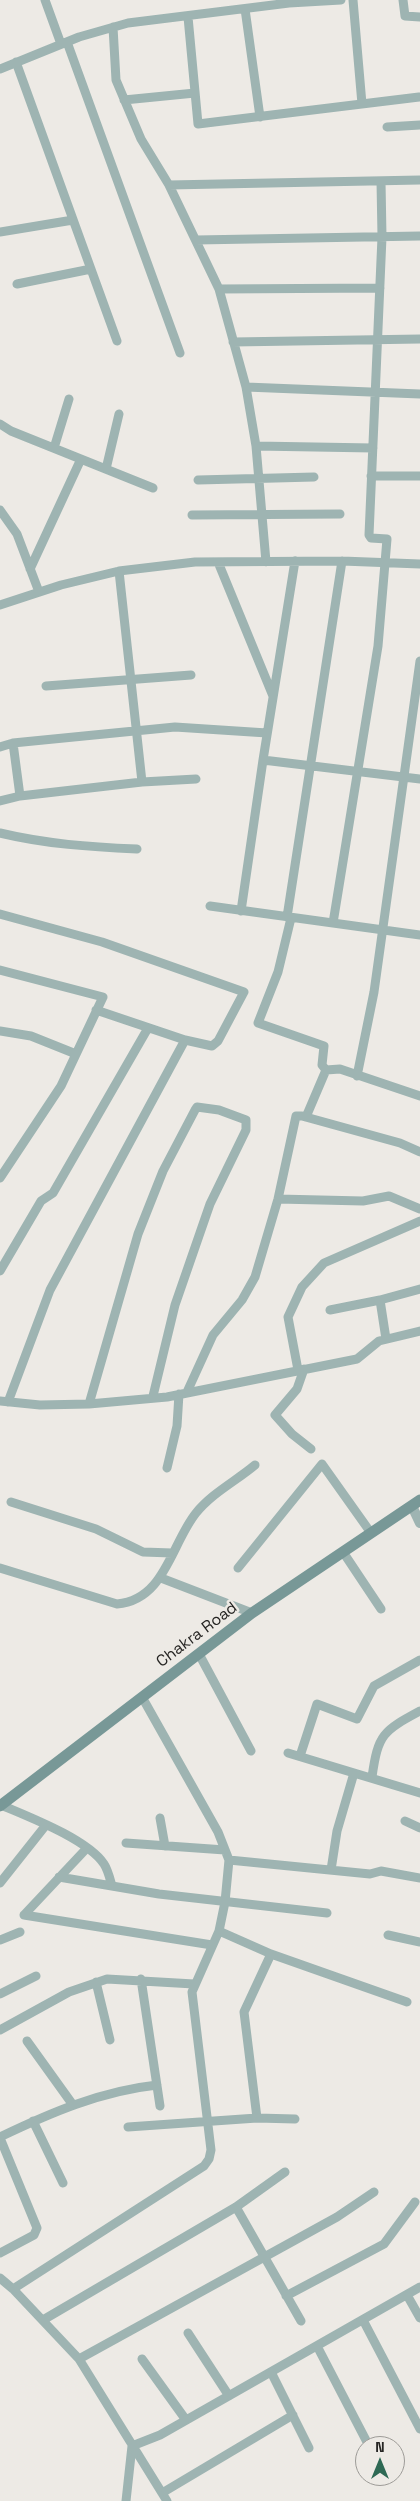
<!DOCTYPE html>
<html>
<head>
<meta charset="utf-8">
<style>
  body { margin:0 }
  #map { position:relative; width:420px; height:2501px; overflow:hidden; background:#edeae5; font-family:"Space Grotesk",sans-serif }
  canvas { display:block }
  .north { position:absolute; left:355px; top:2436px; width:50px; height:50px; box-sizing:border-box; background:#edeae5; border:1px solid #9d9b97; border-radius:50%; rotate:0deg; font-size:14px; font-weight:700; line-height:20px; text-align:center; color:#262523 }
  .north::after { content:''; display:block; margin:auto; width:18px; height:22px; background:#2e6954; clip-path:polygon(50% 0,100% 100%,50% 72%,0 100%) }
</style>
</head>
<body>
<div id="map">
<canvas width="420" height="2501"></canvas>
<div class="north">N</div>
</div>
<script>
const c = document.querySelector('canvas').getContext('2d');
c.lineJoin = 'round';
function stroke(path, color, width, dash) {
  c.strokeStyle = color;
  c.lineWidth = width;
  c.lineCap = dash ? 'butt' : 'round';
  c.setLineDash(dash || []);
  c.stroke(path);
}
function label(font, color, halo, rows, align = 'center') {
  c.font = font + ' "Space Grotesk",sans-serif';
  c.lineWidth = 5;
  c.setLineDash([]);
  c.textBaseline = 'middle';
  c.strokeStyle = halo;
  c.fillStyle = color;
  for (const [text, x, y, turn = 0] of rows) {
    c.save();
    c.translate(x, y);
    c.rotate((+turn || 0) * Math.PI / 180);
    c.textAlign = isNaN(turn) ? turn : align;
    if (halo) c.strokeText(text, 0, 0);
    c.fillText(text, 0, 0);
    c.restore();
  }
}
const minor = new Path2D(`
  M45,0L61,44
  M353,0L362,104
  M403,0L405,16L420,17
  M245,9L260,117
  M188,17L198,124L419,97
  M113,27L116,80L141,139L169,185L219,289L246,387L420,394
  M67,42L180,353
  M16,62L117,341
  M0,69L79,37L128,23L289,3L341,0
  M124,100L195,93
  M387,127L420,125
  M169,185L420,180
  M0,232L73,220
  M196,240L420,236
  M17,284L91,269
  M219,289L380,288
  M233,342L420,339
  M246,387L256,446L266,562
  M0,424L11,431L153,488
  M256,446L373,448
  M54,448L69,399
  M106,469L119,414
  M371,476H420
  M198,480L314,477
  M0,510L17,534L39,592
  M192,515L340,514
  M218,562L273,696
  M30,569L81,459
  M119,571L142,782
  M0,605L61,585L119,571L195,562L342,561L420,564
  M46,686L191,675
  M13,743L20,796
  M0,747L13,743L175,727L267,733
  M263,760L420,779
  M0,801L20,796L142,782L196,779
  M0,833C46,844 90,847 137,849
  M210,906L420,935
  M241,911L263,760L295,561
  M0,914L102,942L244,992L218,1041L212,1046L185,1040
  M287,917L342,561
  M291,918L278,972L258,1023L324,1046L322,1065L326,1070
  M333,923L378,646L387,539L371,538L369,535L382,237L381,181
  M0,970L103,997L61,1086L0,1178
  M0,1031L31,1036L76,1054
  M357,1076L374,992L420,661
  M306,1117L326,1070L340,1069L420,1096
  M278,1199L363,1201L389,1196L420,1209
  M0,1271L41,1201L53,1193L148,1028
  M330,1310L380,1300
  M386,1339L380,1300L420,1289
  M304,1369L297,1389L275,1415L292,1434L311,1449
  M298,1370L288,1317L302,1287L324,1263L420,1221
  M187,1392L213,1335L242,1300L255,1277L278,1199L296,1116H302L400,1143L420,1152
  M0,1401L40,1405L89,1404L167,1397L357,1359L379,1341L420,1331
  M8,1402L50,1290L185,1040L96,1010
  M89,1404L138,1234L163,1171L195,1110L197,1107L219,1110L246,1120V1130L210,1204L175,1305L153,1396
  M167,1468L177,1426L179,1394
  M11,1502L96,1529L143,1552L172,1553
  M343,1552L381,1609
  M0,1568L117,1604C165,1600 171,1544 196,1513C212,1493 236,1481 255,1465
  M238,1568L322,1464L371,1533
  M161,1578L252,1613
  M199,1654L251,1751
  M288,1753L420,1793
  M300,1756L317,1704L357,1719L374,1686L420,1660
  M372,1777C378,1734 383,1731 420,1711
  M1,1805C29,1817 87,1839 104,1864C108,1870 110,1879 112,1886
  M160,1818L165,1846
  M405,1821L420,1828
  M126,1843L225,1850
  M229,1860L370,1874L381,1871L420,1878
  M331,1870L337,1831L354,1773
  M59,1877L159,1894L327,1913
  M0,1883L46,1825
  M24,1915L212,1945
  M24,1915L86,1849
  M219,1931L271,1954L407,2002
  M388,1935L420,1942
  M0,1940L20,1932
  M141,1979L160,2106
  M96,1982L110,2040
  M0,1994L36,1976
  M0,2030L69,1992L107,1979L194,1984
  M27,2041L73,2105
  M257,2118L244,2012L271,1954
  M33,2121L63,2183
  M128,2127L257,2118L295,2119
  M0,2137C50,2113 101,2091 157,2085
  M0,2138L37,2228L34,2235L0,2253
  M236,2207L301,2321
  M0,2278L13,2289L79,2359L167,2501
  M13,2289L204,2166L209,2159L211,2150L192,1992L219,1931L225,1902L229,1860L218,1832L142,1697
  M407,2295L420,2318
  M286,2296L384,2244L415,2202
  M43,2320L236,2207L285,2172
  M363,2320L420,2429
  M188,2333L229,2396
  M317,2346L369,2446
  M79,2359L337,2217L374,2192
  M142,2359L186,2420
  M271,2372L309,2448
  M162,2493L293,2415
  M126,2501L132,2446L160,2435L420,2287`);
const tertiary = new Path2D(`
  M412,1506L420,1523`);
const secondary = new Path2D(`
  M0,1806L252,1613L420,1500`);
const streetNames = [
  ["Chakra Road",197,1635,-37]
];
stroke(minor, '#9eb4b2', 9);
stroke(tertiary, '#9eb4b2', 10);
stroke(secondary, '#789897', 11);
label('16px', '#262523', '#edeae5', streetNames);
</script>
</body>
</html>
